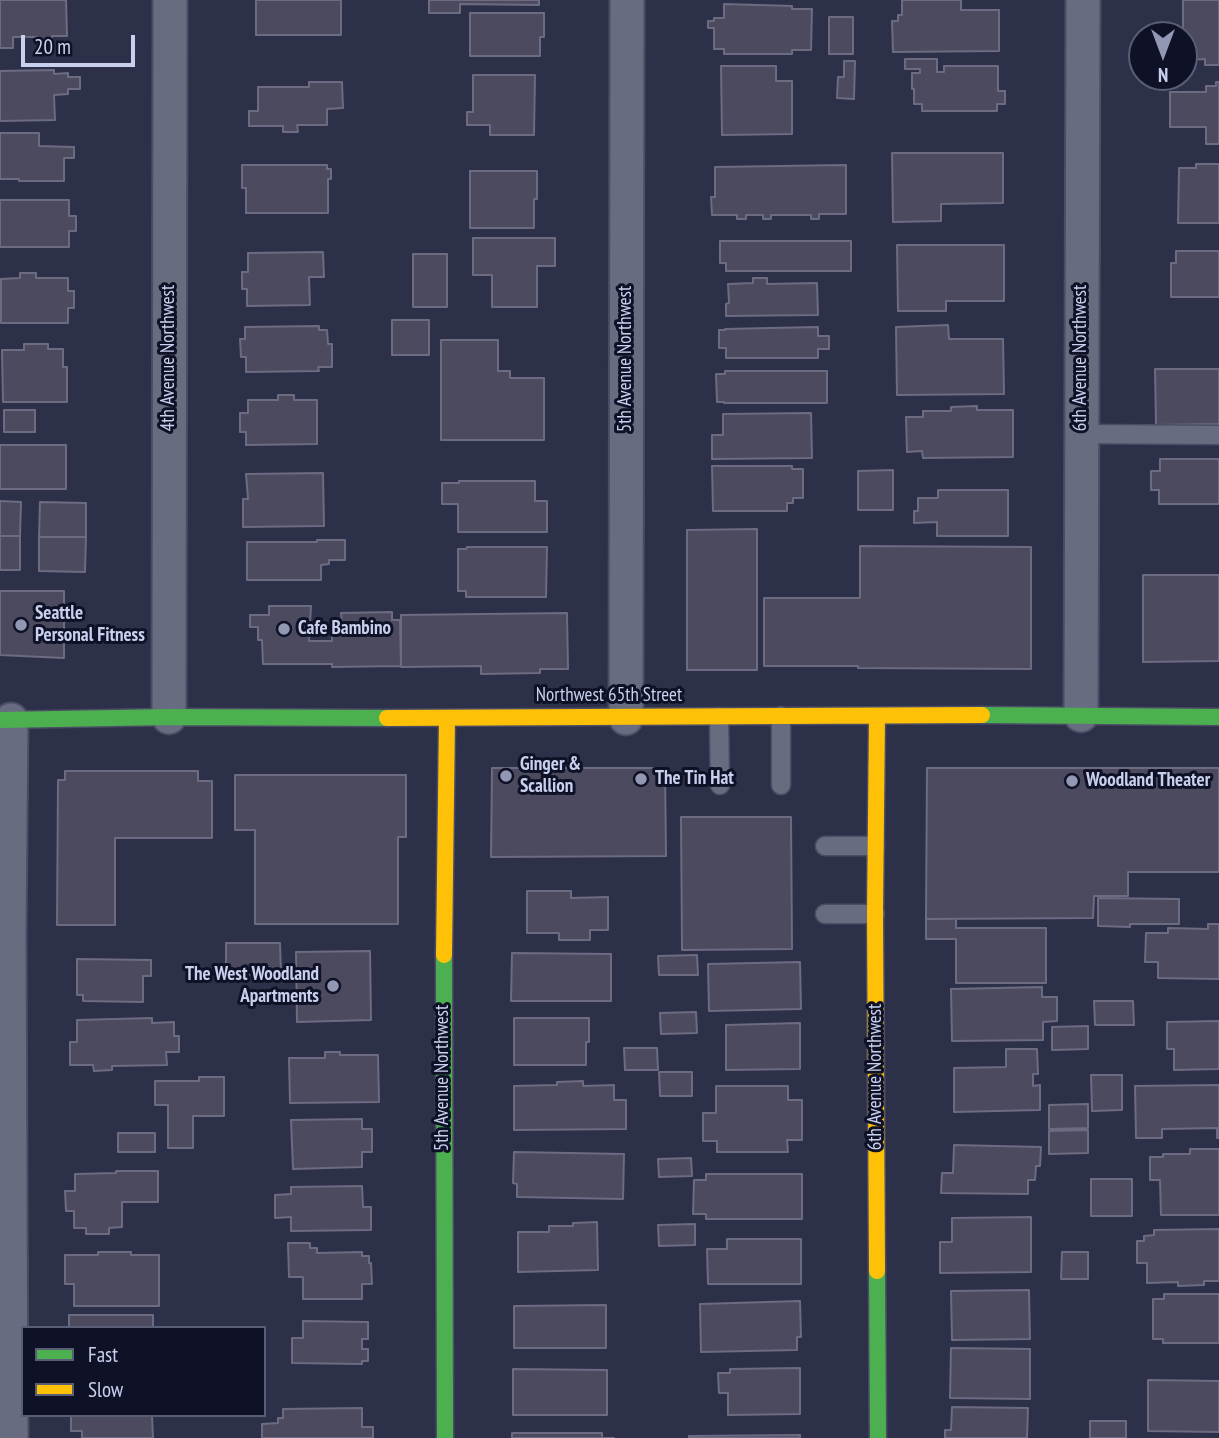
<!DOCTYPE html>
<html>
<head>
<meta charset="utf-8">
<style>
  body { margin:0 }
  #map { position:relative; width:1219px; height:1438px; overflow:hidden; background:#2d3049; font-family:"PT Sans Narrow",sans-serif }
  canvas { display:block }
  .legend { position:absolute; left:21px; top:1326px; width:245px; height:91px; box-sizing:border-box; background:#0f1227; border:2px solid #595e77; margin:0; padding:9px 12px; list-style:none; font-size:21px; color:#c8d0ee }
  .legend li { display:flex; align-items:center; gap:14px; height:35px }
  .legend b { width:35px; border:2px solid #595e77 }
  .north { position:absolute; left:1128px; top:21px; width:70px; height:70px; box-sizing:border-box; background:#0f1227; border:2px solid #595e77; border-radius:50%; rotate:180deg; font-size:19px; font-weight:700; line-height:28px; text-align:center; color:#c8d0ee }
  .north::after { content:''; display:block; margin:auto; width:24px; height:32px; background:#9298b4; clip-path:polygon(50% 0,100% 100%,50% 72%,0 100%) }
  .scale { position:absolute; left:21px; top:35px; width:114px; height:32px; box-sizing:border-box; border:4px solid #c8d0ee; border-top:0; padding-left:9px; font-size:21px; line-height:24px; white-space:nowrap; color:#c8d0ee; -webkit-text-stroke:5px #0f1227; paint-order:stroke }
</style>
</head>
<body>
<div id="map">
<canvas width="1219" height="1438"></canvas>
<ul class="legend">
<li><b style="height:9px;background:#4caf50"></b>Fast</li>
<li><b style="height:9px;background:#ffc107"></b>Slow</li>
</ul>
<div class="north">N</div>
<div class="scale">20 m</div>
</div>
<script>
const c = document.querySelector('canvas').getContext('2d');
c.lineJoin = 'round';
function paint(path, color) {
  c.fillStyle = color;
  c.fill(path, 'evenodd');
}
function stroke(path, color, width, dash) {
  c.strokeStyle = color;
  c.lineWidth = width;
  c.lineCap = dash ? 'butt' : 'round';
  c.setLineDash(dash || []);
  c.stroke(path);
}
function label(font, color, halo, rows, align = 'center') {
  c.font = font + ' "PT Sans Narrow",sans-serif';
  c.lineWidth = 6;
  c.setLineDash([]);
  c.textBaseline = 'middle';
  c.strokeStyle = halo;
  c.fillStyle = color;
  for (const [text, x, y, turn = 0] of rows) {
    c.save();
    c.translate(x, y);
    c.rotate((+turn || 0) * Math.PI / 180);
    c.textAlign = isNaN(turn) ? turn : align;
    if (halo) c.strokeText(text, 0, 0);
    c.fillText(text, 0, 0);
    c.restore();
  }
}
const building = new Path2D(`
  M0,0H66L67,36H52V41H38V37H13V48H0Z
  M256,0H341V35H256Z
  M429,0H539V5L460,4V13H429Z
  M902,0H961V10H999V51L893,52L892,21H898V15H902Z
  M1183,0H1219V65H1205V59L1184,60V35H1180V28H1183Z
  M724,4L792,6V9H812L811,50H792V54H724V49H714V28H708V21H714V18H724Z
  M470,13H544V37H540V56H470Z
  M829,17H853V54H829Z
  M905,59H937V72H944V66H998V91H1005V104H997V111H922V104H914V89H912V73H920V69H905Z
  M844,61H855L854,99L837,98L838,77H844Z
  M721,66H776V81H792V134L722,135Z
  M54,70V74L68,73V77H80V89H68V94L54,95L55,120L0,121V71Z
  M473,75H535L534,135H490V125H467V112H473Z
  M309,82H342L343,108L327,109V125H297L298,132H283V126H249V111H258V87H309Z
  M1216,82H1219V144H1206V127H1170V92H1206V86H1216Z
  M0,133H39V146L74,147V158H64V181H19V179H0Z
  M892,153H1003V203L941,204V221L893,222Z
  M1196,164H1219V223H1178L1179,168H1196Z
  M242,165H327V169H331V179H328V213H246V188H242Z
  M846,165V214H819V219H811V215H771V219H763V215H746V219H737V215H712L711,197H715V167Z
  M470,171H537V199H534V228H470Z
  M0,200H69V216H76V231H69V247H0Z
  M473,238H555V266H537V307H492V275H473Z
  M720,241H851V271H726V263H720Z
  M897,245H1004V301H946V311H898Z
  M1176,251H1219V297H1171V263H1176Z
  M323,252L324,277H309L310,305L247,306V289H242V272H248V253Z
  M413,254H447V307H413Z
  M20,273H36V278H68V291H74V308H68V323H1V279L20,278Z
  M753,278H767V284L817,283L818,315L726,316V304L729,303L728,284L753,283Z
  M392,320H429V355H392Z
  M948,325L949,339H1003L1004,394L897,395L896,327Z
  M319,326V330H327L328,344H332V367H318L319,371L246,372V357H241L240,339H245V327Z
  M818,327V336H829V349H818V358H726V348H719V330H725V329Z
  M441,340H498V371H510V378H544V440H441Z
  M24,344H48V349H63V367H67V402H3L2,350H24Z
  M1155,369H1219V424L1156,425Z
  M725,371H827V403H724V402H717L716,374H725Z
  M278,395H294V400H317V444L246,445V432H240V413H248V400H278Z
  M977,406V410H1013V457L923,458L922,451L907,452L906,417H923V411H951V407Z
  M4,410H35V432H4Z
  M811,413L812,458L712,459V435H723V414Z
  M0,445H66V489H0Z
  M1160,459H1219V504H1159V490H1151V471H1160Z
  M712,466H792V469H803V498H793V503H787V511H713Z
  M893,470V510H858V471Z
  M323,473L324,526L243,527V499H248L246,474Z
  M459,481H535V501H547V532H458V504H442V483H459Z
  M938,490H1008V536H937V522L914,523V511H918V498H938Z
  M0,501L21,502L20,536H0Z
  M40,502L86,503V537H39Z
  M757,529V670H687V530Z
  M0,536H20V570H0Z
  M39,537H86L85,572L39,571Z
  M317,540H345V560H329V564L321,565V580H247V542H317Z
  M860,546L1031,547V669L858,668V666H764V598H860Z
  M467,547H547L546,597H466V591H458V549H466Z
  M1143,575H1219V661L1143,662Z
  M0,591H64V658L0,655Z
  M269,606H311L309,641H332V625H342L341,613L392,612V620H400L401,666L332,667V664H263L262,640H258V627H250V615H269Z
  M567,613L568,669H540V673L481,674V666L401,667V615Z
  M492,768H665L666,856L491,857Z
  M927,768H1219V872H1128V896H1094L1093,918L926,919Z
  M65,771H198V781H212V838H115V925H57L58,780H65Z
  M235,775H406V837H398V924H255V830H235Z
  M681,817H791L792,949L682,950Z
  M527,891H571V898L608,897V930H590V940H559V933H527Z
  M1098,898L1179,899V924H1130V927L1098,926Z
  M926,919H956V928H1046V983H956V939H926Z
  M1208,924H1219V979L1158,978V962H1145L1146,933H1168V928L1208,929Z
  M226,943H280L281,974L226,975Z
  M370,951L371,1020L297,1022L296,952Z
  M512,953L611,954V1001H511Z
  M697,955L698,975H659L658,956Z
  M77,959L151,960V976H143V1002L83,1001V995H77Z
  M800,962L801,1009L709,1011L708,964Z
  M1042,987V997H1057V1021L1043,1022V1040L952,1041L951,989Z
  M1094,1001H1133L1134,1025H1095Z
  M696,1012L697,1033L661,1034L660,1013Z
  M152,1018V1023L174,1022V1036H179V1052H166L167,1065L112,1066V1070L94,1071L93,1065H70V1042H77V1020Z
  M514,1018H589V1042H586V1065H514Z
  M1219,1021V1069L1174,1070V1049H1167V1022Z
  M800,1023V1069L726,1070V1025Z
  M1088,1026V1049L1052,1050V1027Z
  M624,1048H657L658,1070H625Z
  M1006,1049H1037L1038,1074H1033V1086L1040,1085V1110L954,1112V1068L1006,1067Z
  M325,1052H340V1055H378L379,1102L290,1103L289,1058H325Z
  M659,1072H692V1096H660Z
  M1091,1075H1122V1110L1092,1111Z
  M199,1077H224V1116H193V1148H168V1105H155V1081H199Z
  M583,1081V1086L614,1085V1100H626V1129L514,1130V1086L557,1085V1082Z
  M1219,1085V1138H1217V1128L1162,1129V1138H1136L1135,1086Z
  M716,1086H788V1100H802V1140H787L788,1152H717V1141H703V1113H716Z
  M1088,1104V1128L1049,1129V1105Z
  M362,1119V1129H372V1152H362V1167L293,1169L291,1120Z
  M1088,1130V1153L1049,1154V1131Z
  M118,1133H155V1152H118Z
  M954,1145L1041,1147L1040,1166H1036L1035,1180H1028V1194L941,1193L942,1173H953Z
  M1190,1149H1219V1215H1161L1160,1180H1150V1157H1163V1154H1190Z
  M514,1152L624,1154L623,1199L517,1197V1184L513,1183Z
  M691,1158L692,1176L659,1177L658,1159Z
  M116,1171H158V1202H122V1227L109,1228V1234H86V1228H74V1211H66L65,1191H75V1174L116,1173Z
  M706,1174H802V1219H706V1214H693L694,1180H706Z
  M1091,1179H1132V1216H1091Z
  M362,1186L363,1207H371V1230L291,1231V1217L275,1218V1195L291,1194V1187Z
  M1031,1217V1272L940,1273V1242H952V1218Z
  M597,1222L598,1270L518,1272V1232H549V1226H573V1223Z
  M695,1224V1245L659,1246L658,1225Z
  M1219,1229V1281H1204V1285L1178,1286V1282L1147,1283V1263H1137V1241H1144V1236L1154,1235V1230Z
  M727,1239H801V1284H708L707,1249H727Z
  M288,1243H310V1248H317V1253L362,1252V1256H369V1263H371L372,1284H362V1299H303V1277H289Z
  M98,1252H131V1255H159V1306H74V1284H65V1255H98Z
  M1062,1252H1088V1279H1061Z
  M1029,1290L1030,1339L952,1340L951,1291Z
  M1164,1294H1219V1343H1163V1339H1153V1299H1164Z
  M800,1301L801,1337H797V1350L701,1352L700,1304Z
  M606,1305V1348H514V1306Z
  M69,1315H153V1328H69Z
  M303,1321L368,1322V1339H362V1349H368V1361H362V1364L292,1363V1338H303Z
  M951,1348L1030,1349V1399L950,1398Z
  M800,1368V1414L728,1415V1393H719L718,1373H730V1369Z
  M513,1369L607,1370V1415H513Z
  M1148,1380L1219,1381V1432L1148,1431Z
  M952,1407L1028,1408L1027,1438H945V1430H951Z
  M362,1408V1427H373V1438H262V1424L278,1423V1418H283V1409Z
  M71,1415H152L153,1438H82V1431H71Z
  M1090,1421H1126V1438H1090Z
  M512,1433H602V1438H614H512Z
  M800,1435V1438H689V1436Z`);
const lane = new Path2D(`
  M1081,434L1219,435
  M781,716V785
  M719,717L720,785
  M825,846H875
  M825,914H875`);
const street = new Path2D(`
  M1081,715L1083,0
  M169,717L170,0
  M626,718L627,0
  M11,1438L9,935L11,720`);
const fast = new Path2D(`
  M982,715L1219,717
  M0,720L169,717L387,718
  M444,955L445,1438
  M877,1271L878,1438`);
const slow = new Path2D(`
  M877,716L875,914L877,1271
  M387,718L982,715
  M444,955L447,718`);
const markers = [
  [21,625,7,"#9298b4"],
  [284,629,7,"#9298b4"],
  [506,776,7,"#9298b4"],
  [641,779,7,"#9298b4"],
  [1072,781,7,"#9298b4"],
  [333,986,7,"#9298b4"]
];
const streetNames = [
  ["4th Avenue Northwest",169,358,-90],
  ["6th Avenue Northwest",1081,358,-90],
  ["5th Avenue Northwest",626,359,-90],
  ["Northwest 65th Street",609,696],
  ["6th Avenue Northwest",876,1077,-90],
  ["5th Avenue Northwest",443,1078,-90]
];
const poiNames = [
  ["Seattle",35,614],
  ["Personal Fitness",35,636],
  ["Cafe Bambino",298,629],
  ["Ginger &",520,765],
  ["Scallion",520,787],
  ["The Tin Hat",655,779],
  ["Woodland Theater",1086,781],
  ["The West Woodland",319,975,"right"],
  ["Apartments",319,997,"right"]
];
paint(building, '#4b4a5f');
stroke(building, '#6d6b82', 2);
stroke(lane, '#4b4d64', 21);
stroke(street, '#4b4d64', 37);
stroke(fast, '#4b4d64', 19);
stroke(slow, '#4b4d64', 19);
stroke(lane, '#686c80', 18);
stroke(street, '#686c80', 33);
stroke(fast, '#4caf50', 16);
stroke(slow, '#ffc107', 16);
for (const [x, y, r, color] of markers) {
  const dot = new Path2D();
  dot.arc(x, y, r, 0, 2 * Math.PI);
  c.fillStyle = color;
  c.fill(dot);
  stroke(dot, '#0f1227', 2.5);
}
label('19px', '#c8d0ee', '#0f1227', streetNames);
label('bold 19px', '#c8d0ee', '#0f1227', poiNames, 'left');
</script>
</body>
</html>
